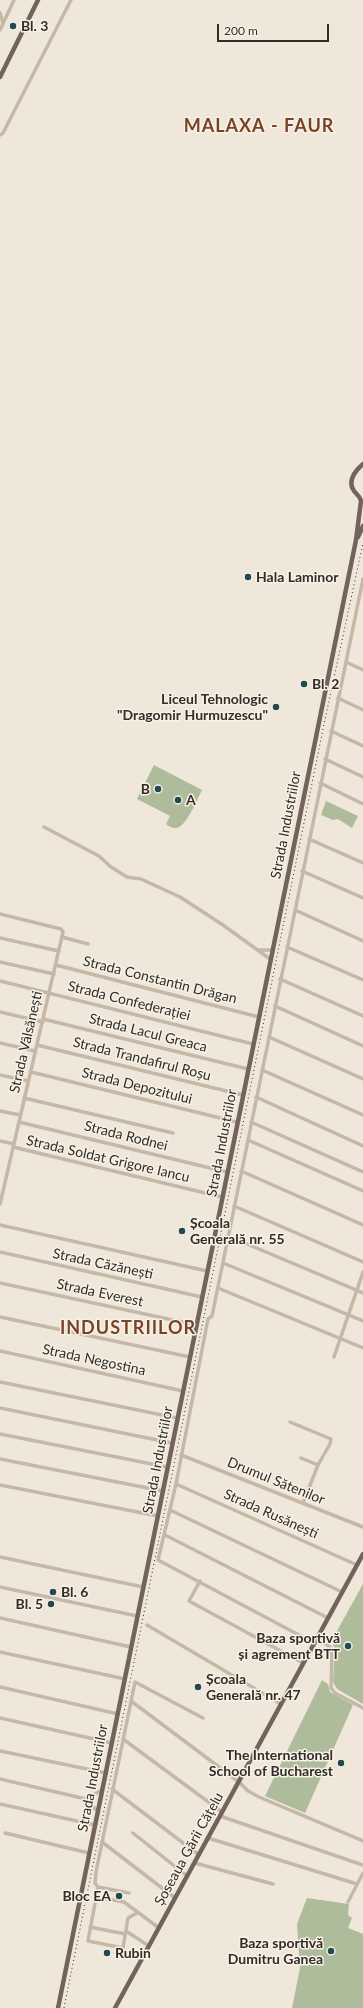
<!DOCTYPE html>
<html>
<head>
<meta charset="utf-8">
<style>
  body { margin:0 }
  #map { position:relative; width:363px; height:2008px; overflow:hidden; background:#efe7da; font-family:Lato,sans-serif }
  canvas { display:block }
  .scale { position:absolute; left:217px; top:24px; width:112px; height:18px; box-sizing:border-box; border:2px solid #332c27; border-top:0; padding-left:5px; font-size:12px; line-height:14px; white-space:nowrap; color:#332c27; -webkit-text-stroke:3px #f7f1e6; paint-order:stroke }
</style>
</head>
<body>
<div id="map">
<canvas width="363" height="2008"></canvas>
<div class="scale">200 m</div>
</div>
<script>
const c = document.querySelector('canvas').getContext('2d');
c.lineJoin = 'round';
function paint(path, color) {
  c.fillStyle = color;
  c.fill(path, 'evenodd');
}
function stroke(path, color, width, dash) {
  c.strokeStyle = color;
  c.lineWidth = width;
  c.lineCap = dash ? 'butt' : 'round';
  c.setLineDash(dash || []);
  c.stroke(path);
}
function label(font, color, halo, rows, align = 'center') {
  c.font = font + ' Lato,sans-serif';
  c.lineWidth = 3;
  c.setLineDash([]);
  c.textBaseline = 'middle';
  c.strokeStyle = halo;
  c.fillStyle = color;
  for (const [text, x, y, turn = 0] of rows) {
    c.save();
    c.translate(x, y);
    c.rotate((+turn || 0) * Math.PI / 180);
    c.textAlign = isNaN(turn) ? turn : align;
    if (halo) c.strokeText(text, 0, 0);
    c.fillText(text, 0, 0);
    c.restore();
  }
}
const green = new Path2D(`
  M154,765L202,790C197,799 186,829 175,828C172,828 168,826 166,824L170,816L137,799Z
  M326,801L358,816L352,828L338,819L333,820L321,815Z
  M363,1584V1704L337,1689L333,1682L335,1651L332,1640Z
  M322,1680L328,1684L330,1692L353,1705L305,1813L265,1796Z
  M307,1898L349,1904L348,1915L352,1918L348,1928L363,1934V2008H292L300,1968L297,1924Z`);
const minor = new Path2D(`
  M0,13L3,23
  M0,30L14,0
  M0,135L3,133L71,0
  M346,662L363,670
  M338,698L363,710
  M331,731L363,746
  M325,759L363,777
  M320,783L363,804
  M44,827L99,856L111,867L127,877L141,879L180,897L223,925L270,959
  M309,839L363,863
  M302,871L363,898
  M295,910L363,941
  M0,914L61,929L63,932L0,1204
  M62,937L88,944
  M0,938L59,951
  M287,947L363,980
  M258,950H272
  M0,962L54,974
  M56,965L259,1017
  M280,979L363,1016
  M0,981L253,1044
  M275,1006L363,1046
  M0,1012L43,1022
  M43,1019L248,1069
  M269,1037L363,1079
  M0,1043L35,1051
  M37,1045L243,1095
  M262,1070L363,1115
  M31,1072L237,1122
  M0,1075L28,1081
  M256,1097L363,1146
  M24,1098L173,1133
  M0,1111L20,1115
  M19,1122L227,1172
  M251,1122L363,1172
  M248,1140L363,1191
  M0,1141L14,1144
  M13,1147L222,1197
  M241,1171L363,1225
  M234,1206L363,1262
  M0,1225L207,1271
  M228,1236L363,1293
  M0,1252L202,1297
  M223,1263L363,1321
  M0,1283L196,1325
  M218,1288L363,1348
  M0,1317L190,1357
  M0,1351L183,1391
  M334,1357L363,1272
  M0,1382L177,1418
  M0,1408L172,1443
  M290,1422L331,1439L330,1444L318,1465L303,1503
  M0,1434L167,1467
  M181,1455L363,1527
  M301,1458L318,1465
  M0,1459L163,1491
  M176,1484L357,1565
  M0,1485L158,1516
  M170,1510L342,1592
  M165,1535L328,1618
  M0,1557L143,1587
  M200,1581L189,1601L303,1663
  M0,1587L137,1616
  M0,1618L131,1647
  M147,1625L281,1704
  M318,1638L331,1648L332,1655L331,1688L335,1693L363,1708
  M314,1643L158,1560L176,1484L208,1319L212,1316L363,579
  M0,1652L125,1679
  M0,1687L118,1714
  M131,1701L239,1782L248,1791L259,1797L363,1841
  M0,1718L112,1743
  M123,1739L222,1812
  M0,1751L106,1773
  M0,1779L86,1799L98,1812
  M112,1789L199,1855
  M86,1799L102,1790
  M0,1804L95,1825
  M220,1816L363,1865
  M5,1833L89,1853
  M133,1833L187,1876
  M208,1838L357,1884
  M102,1842L175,1898
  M195,1863L273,1884
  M98,1887L95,1883L96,1872L135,1682L203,1718
  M129,1893L98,1887L88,1941L123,1948L128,1918L137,1913
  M96,1897L124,1902L159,1928
  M348,1902L363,1873
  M90,1927L125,1934
  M126,1931L149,1946`);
const major = new Path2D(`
  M0,77L38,0
  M358,537L363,526
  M58,2008L356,540L361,501C360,496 357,495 354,491C347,481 355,471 363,464
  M115,2008L363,1554`);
const rail = new Path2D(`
  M64,2008L323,729L363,543`);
const markers = [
  [13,26,4,"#214950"],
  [248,577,4,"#214950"],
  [304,684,4,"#214950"],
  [276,707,4,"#214950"],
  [158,789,4,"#214950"],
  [178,800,4,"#214950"],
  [182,1231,4,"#214950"],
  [53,1592,4,"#214950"],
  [51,1604,4,"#214950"],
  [348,1646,4,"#214950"],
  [198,1687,4,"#214950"],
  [341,1763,4,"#214950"],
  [119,1896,4,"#214950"],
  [331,1951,4,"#214950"],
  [107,1953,4,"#214950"]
];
const poiNames = [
  ["Bl. 3",21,26],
  ["Hala Laminor",256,577],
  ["Bl. 2",312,684],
  ["Liceul Tehnologic",268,699,"right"],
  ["\"Dragomir Hurmuzescu\"",268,715,"right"],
  ["B",150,789,"right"],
  ["A",186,800],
  ["Școala",190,1223],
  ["Generală nr. 55",190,1239],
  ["Bl. 6",61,1592],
  ["Bl. 5",43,1604,"right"],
  ["Baza sportivă",340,1638,"right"],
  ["și agrement BTT",340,1654,"right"],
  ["Școala",206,1679],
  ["Generală nr. 47",206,1695],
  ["The International",333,1755,"right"],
  ["School of Bucharest",333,1771,"right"],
  ["Bloc EA",111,1896,"right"],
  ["Baza sportivă",323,1943,"right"],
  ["Dumitru Ganea",323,1959,"right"],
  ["Rubin",115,1953]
];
const streetNames = [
  ["Strada Industriilor",286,825,-79],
  ["Strada Constantin Drăgan",160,980,14],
  ["Strada Confederației",129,1001,14],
  ["Strada Lacul Greaca",148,1033,14],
  ["Strada Vâlsănești",26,1042,-77],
  ["Strada Trandafirul Roșu",142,1059,14],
  ["Strada Depozitului",137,1086,14],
  ["Strada Rodnei",126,1136,14],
  ["Strada Industriilor",222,1143,-79],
  ["Strada Soldat Grigore Iancu",108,1159,13],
  ["Strada Căzănești",103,1264,12],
  ["Strada Everest",100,1293,12],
  ["Strada Negostina",94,1360,12],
  ["Strada Industriilor",158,1460,-79],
  ["Drumul Sătenilor",276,1481,22],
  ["Strada Rusănești",271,1514,24],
  ["Strada Industriilor",93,1778,-79],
  ["Șoseaua Gării Cățelu",189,1849,-61]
];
const districtNames = [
  ["MALAXA - FAUR",259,126],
  ["INDUSTRIILOR",128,1328]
];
paint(green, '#aebc9c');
stroke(minor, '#c5b8a8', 3.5);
stroke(major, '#73645a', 4.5);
stroke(rail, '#332c27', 1, [1, 3]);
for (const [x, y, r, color] of markers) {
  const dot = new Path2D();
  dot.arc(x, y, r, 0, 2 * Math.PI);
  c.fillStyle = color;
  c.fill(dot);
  stroke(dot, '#f7f1e6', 1.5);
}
label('bold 14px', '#332c27', '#f7f1e6', poiNames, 'left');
label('14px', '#332c27', '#f7f1e6', streetNames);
c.letterSpacing = '1px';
label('bold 18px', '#794328', '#f7f1e6', districtNames);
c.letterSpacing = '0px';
</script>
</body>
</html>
